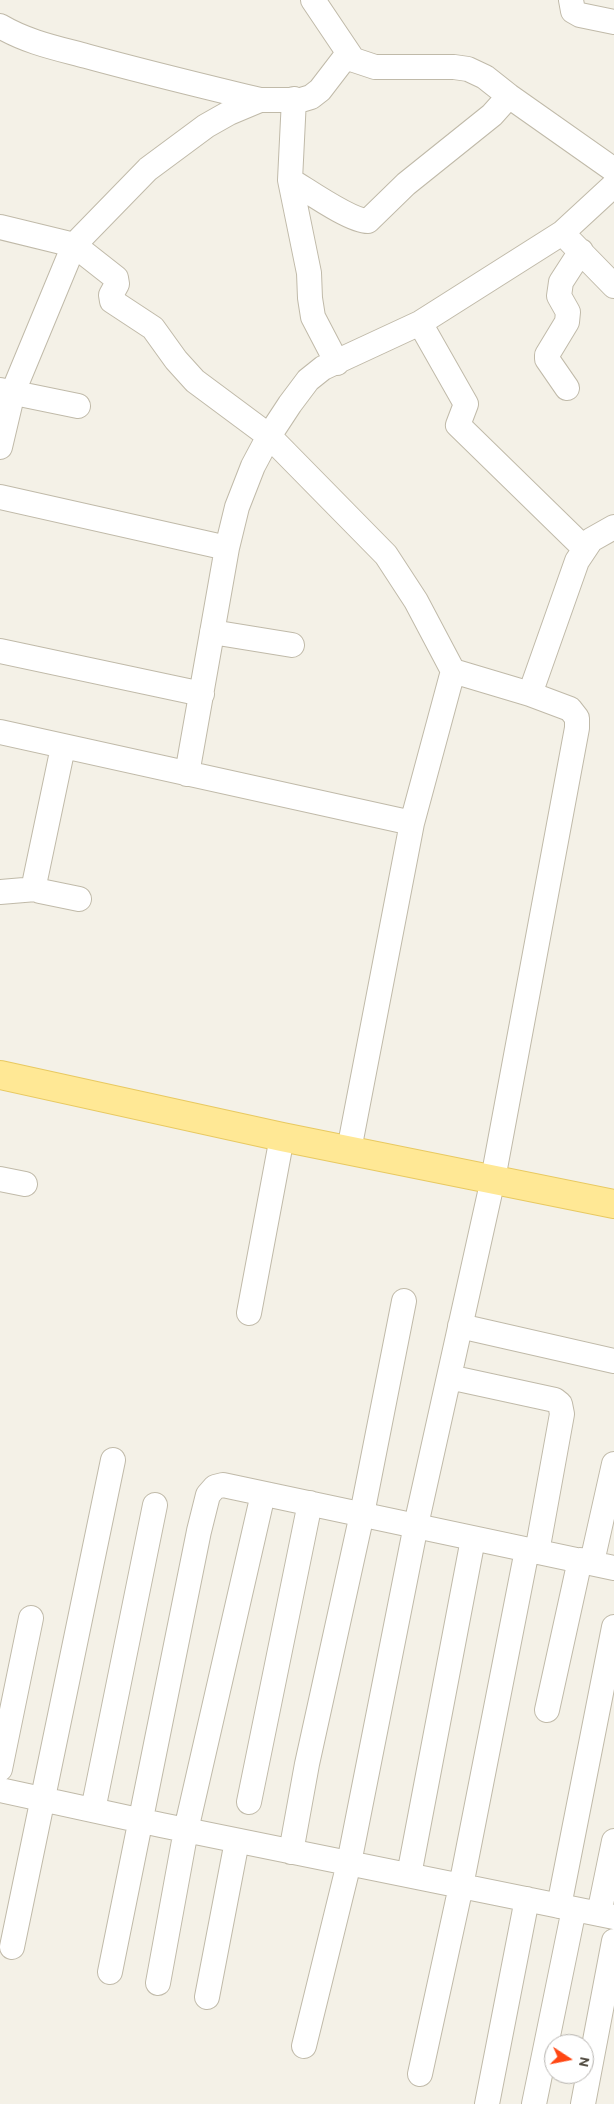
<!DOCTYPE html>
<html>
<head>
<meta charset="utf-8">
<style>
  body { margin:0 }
  #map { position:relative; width:614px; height:2104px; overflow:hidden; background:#f4f1e7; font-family:Overpass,sans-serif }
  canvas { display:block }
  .north { position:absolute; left:544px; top:2034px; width:50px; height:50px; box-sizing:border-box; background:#fff; border:1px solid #b6b3af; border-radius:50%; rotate:101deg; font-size:14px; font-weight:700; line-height:20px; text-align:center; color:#484236 }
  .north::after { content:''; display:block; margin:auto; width:18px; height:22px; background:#ff4713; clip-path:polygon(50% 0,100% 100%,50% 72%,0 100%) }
</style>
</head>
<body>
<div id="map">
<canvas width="614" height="2104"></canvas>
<div class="north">N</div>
</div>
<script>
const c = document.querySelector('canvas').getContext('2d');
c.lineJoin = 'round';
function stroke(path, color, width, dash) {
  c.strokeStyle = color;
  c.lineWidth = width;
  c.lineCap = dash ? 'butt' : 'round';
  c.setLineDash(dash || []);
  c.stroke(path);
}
const minor = new Path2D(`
  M313,0L352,58
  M571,0L573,11L580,15L614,22
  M0,26C27,42 56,48 86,56C144,72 202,86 260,100
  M294,99L290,180L309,273L310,298L313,317L337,363
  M290,180C307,190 350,221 368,221L406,184L492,115L509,96
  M0,227L74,245L116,278L117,284L111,295L112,301L153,328L176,360L195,381L269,436L386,555L416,601L453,671
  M570,241L614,286
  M420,323L466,404L458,425L584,548
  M567,388L547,359V355L567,322L568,312L559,296L561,282L581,251
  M0,390L78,406
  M0,447L13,392L74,245L148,169L206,126L229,113L260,100H301L311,97L320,90L343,60L348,58L375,67H454L468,69L485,77L509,96L614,170
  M0,497L227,548
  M212,632L292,645
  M0,651L202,694
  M0,732L412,823L453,671L530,694L577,561L591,540L614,527
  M63,747L34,885L40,891L79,899
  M187,774L227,548L237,507L253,466L269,436L290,404L308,380L323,368L420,323L562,233L614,185
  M0,892L36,889
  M349,1150L412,823
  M0,1179L25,1184
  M249,1313L282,1137
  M460,1326L614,1361
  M449,1377L555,1400L560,1404L562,1414L537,1552
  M592,1562L614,1464
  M547,1710L580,1560
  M0,1769L31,1618
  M0,1790L161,1825L614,1917
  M249,1802L310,1503
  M93,1810L155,1505
  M291,1852L307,1764L362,1514L404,1301
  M409,1875L473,1539
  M559,1906L614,1627
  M599,1914L614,1841
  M12,1947L113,1460
  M110,1972L199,1531L208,1495L215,1487L223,1485L614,1568
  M158,1983L186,1830L263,1494
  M207,1997L237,1841
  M304,2046L349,1863L416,1525L493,1179L577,728V718L570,709L530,694
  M420,2074L461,1886L527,1550
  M487,2104L527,1899
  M534,2104L574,1909
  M583,2104L614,1941`);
const major = new Path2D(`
  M0,1075L282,1137L614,1204`);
stroke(minor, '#c0baa9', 26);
stroke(major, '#e8c961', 30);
stroke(minor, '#fff', 24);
stroke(major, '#ffe895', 28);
</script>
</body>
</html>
